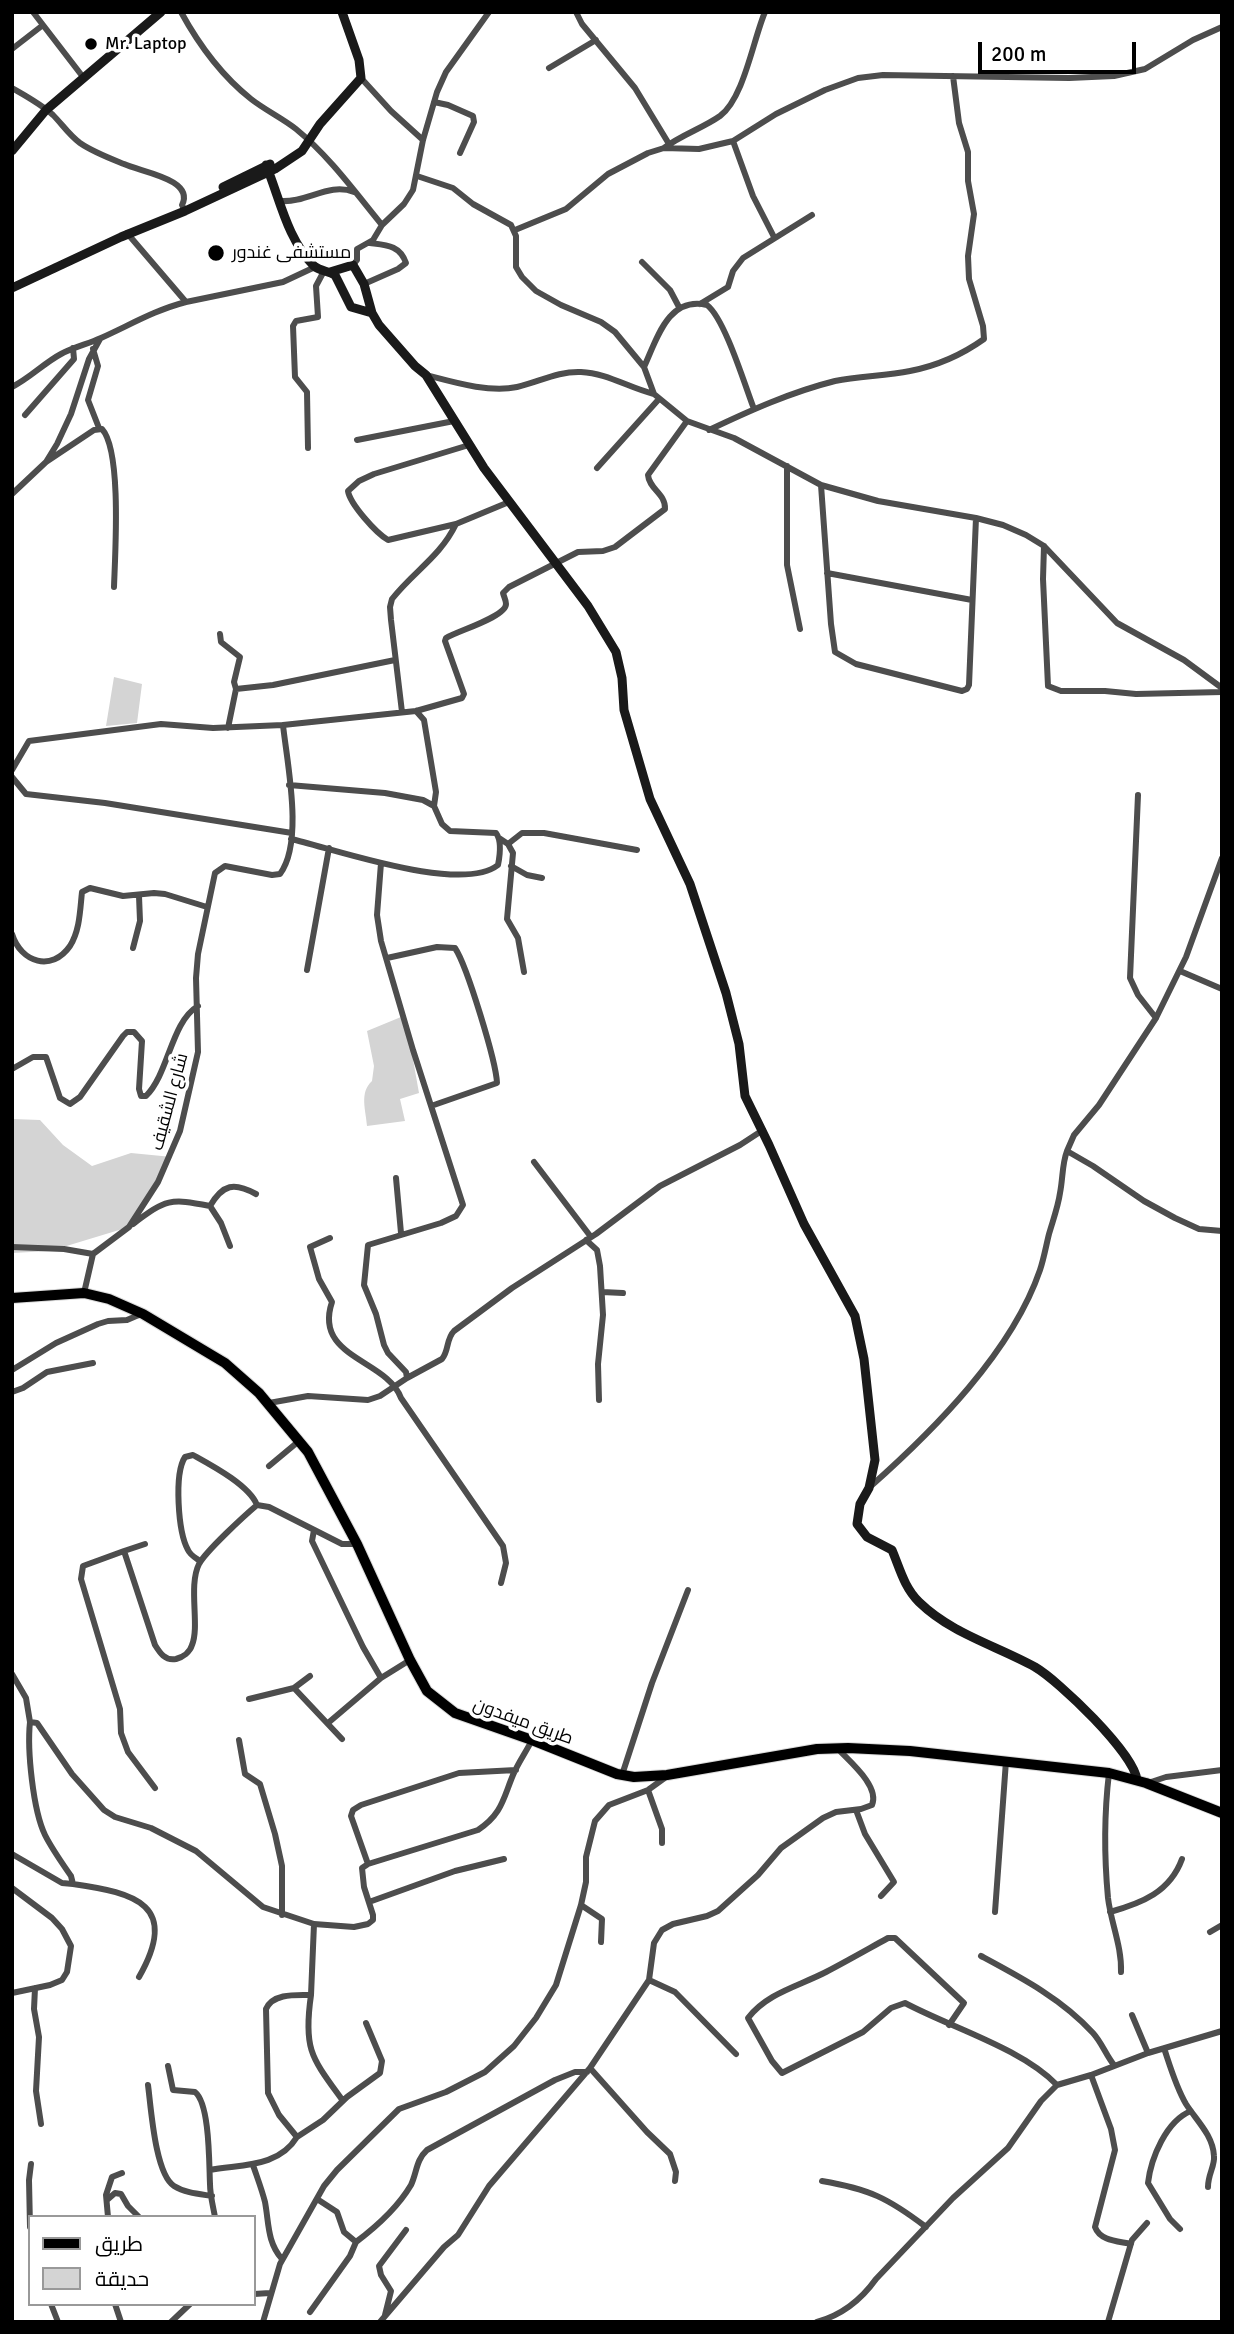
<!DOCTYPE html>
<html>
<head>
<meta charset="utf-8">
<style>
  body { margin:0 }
  #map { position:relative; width:1234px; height:2334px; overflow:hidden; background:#fff; font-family:Signika,Cairo,sans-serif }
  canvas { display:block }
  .frame { position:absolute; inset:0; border:14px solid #000; pointer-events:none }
  .legend { position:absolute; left:28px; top:2215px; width:228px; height:91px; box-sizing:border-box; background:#fff; border:2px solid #999; margin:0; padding:9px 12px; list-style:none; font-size:21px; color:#000 }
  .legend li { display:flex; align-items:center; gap:14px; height:35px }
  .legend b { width:35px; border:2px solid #999 }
  .scale { position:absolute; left:978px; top:42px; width:158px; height:32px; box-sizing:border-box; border:4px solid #000; border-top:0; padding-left:9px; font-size:21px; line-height:24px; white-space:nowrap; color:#000; -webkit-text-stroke:5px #fff; paint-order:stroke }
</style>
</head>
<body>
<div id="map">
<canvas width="1234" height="2334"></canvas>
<div class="frame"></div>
<ul class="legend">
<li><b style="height:9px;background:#000"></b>طريق</li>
<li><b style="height:19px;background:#d4d4d4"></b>حديقة</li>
</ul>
<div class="scale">200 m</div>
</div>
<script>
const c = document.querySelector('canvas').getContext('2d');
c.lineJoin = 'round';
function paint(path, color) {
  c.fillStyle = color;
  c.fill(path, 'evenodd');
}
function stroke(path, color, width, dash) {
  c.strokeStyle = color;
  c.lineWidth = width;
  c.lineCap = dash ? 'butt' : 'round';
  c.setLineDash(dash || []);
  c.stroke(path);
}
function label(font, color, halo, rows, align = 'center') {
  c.font = font + ' Signika,Cairo,sans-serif';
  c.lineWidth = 7;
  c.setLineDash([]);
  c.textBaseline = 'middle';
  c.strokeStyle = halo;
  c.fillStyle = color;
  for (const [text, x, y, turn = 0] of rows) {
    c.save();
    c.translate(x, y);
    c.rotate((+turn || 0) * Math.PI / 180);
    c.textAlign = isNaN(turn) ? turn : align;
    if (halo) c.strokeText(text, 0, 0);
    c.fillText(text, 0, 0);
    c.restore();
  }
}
const green = new Path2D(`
  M114,677L142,684L137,723L106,726Z
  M401,1017L412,1054L419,1093L400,1099L405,1121L367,1126C366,1110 359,1093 372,1081L374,1066L367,1031Z
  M12,1119L40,1120L63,1145L92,1166L131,1153L172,1157L129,1227L50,1251L12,1253Z`);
const street = new Path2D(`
  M181,12C199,45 222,76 251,99C265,110 282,118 296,129C329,156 355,192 382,225L404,204L413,190L423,140L437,92L446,72L489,12
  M576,12L582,24L635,88L669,144
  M43,25L83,77
  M12,49L43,25L33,12
  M549,68L596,40
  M361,78L391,111L423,140
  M12,88C26,96 41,104 53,115C62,124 69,135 80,143C93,152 109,158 124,164C141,172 195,179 182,205L185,211
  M434,102L448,105L473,116L474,122L460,153
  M733,141L753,196L774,237
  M664,148C681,135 703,128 720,116C744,98 753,40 765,12
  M417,176L453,188L473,204L511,225L516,236V267L522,277L536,291L561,305L601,322L615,332L644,367L654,394C629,388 607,373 581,372C558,371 539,382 517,387C489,393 453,382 426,375
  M281,201C307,203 329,182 354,192
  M515,230L566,209L608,174L648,153L664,148L699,149L733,141L776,114L825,90L858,78L883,75L1069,78L1114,76L1145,69L1193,40L1222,27
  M642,262L670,290L679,307
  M353,265L357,260V249L373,240L382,225
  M364,284L398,269L406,263C400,245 386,245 370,243
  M186,302L283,282L315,267
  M700,304L728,287L733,271L743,258L812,215
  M93,349L98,366L88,400L99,428
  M644,367C657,339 668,296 707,305C725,319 745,386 754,409
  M12,387C30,378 44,363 61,354C74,347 88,344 101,338C130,325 155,310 186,302L127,233
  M25,415L74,359L73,348
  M687,421L734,438L821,485L878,501L976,518L1003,525L1026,535L1044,546L1117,623L1184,660L1222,688
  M709,430C749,411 791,392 835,381C860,376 886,376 910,371C936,366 963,354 984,339L983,326L969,279L968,256L974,214L968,181V152L959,123L953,76
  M357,440L454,421
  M308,448L307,392L295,377L293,326L296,321L318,317L316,286L324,271
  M46,462L94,430L102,429C122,451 115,555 114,587
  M787,466V565L800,629
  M597,468L659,399
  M821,485L831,624L835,652L856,664L962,691L967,689L969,685L976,518
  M12,494L46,462L57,444L71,414L89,359L100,339
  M456,524L388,540C376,533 350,504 348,491L359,481L374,474L469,445
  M1044,546L1043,579L1048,686L1061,691H1105L1136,694L1222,692
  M827,573L972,600
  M220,634L221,642L240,657L234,682L236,689L273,685L395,660
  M416,711L424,720L436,792L434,806
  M402,712L391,620L390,607L392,599C414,571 440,557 456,524L509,502
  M228,728L236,689
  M12,770L29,741L161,724L213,728L283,725L416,711L462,698L464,694L445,641L446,638C457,631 506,617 506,604C506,600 504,597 503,593L509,587L578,552L603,551L615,547L665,509C666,494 649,489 648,475L687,421L654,394
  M12,777L26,794L105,803L292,833
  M289,785L385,793L423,800L434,806L442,824L450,831L496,833C502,841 500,855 498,865C461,894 335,849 291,839
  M1138,795L1130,978L1138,995L1156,1018
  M499,838L508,844L513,853L507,919L518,938L524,972
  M508,844L522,833H544L637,850
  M1222,858L1186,957L1156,1018L1099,1105L1074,1135L1067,1151L1093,1166L1144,1201L1175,1218L1199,1229L1222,1231
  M381,863L377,915L381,941L413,1050L463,1205L456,1216L441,1223L368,1245L364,1285L376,1314L384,1345L388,1353L406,1372L407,1378
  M511,866L527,875L542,878
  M12,934C21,963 52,972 70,946C80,930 80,910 82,892L90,888L123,896L154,893L165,894L207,907
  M133,948L140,921L139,896
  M387,958L437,947L455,948C467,966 496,1061 497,1083L431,1106
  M307,970L329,848
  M1180,971L1222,989
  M12,1069L33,1057H46L60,1098L70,1104L80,1097L123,1036L127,1032H134L142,1041L139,1089L141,1096H146C169,1073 171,1022 198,1006
  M534,1162L591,1237
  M396,1178L401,1233
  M210,1206C223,1184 234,1182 256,1194
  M133,1224C166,1199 170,1198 210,1206L221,1223L230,1246
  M330,1238L310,1247L319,1279L332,1302C313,1358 387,1359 401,1398L503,1546L506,1563L501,1583
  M586,1240L597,1250L600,1266L603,1315L598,1364L599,1400
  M12,1247L64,1249L93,1254
  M602,1292L623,1293
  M84,1293L93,1254L129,1227L158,1182L180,1131L198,1052L196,978L198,954L215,873L225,866L272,875L280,874C304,842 287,763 283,725
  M12,1370L56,1343L98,1324L108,1321L127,1320L141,1314
  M12,1392L23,1388L47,1372L93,1363
  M269,1403L308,1396L368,1400L380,1396L407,1378L442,1359C449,1351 446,1339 454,1331L512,1288L596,1234L660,1186L740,1145L763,1130
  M269,1466L299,1441
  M871,1486C934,1430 1012,1352 1040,1270C1044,1258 1046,1246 1049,1234C1053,1220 1058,1207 1060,1193C1063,1178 1062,1164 1067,1151
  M314,1530L312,1541L363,1647L381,1678
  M145,1544L124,1551L155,1645C160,1653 165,1661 176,1659C183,1657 190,1652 192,1645C200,1626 188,1586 199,1564C206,1551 244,1516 257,1505L269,1507L342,1544H357
  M124,1551L83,1566L81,1579L120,1709L121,1733L128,1752L155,1788
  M200,1561C196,1558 190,1555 188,1550C178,1532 174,1474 185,1457L193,1455C211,1465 249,1485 257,1505
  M12,1674L26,1698L30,1722
  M294,1688L310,1676
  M249,1699L294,1688L342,1739
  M328,1723L381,1678L410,1660
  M239,1740L245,1774L260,1784L275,1834L282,1866V1915
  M1109,1773C1104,1815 1104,1855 1108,1898C1111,1923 1122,1947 1121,1972
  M622,1775L652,1683L688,1590
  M1148,1783L1166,1777L1222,1770
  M648,1790L662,1829V1843
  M856,1810L865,1834L894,1882L881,1896
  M12,1854L62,1883L73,1884L71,1876C62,1863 52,1849 45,1835C33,1810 27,1750 30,1722L37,1723L72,1774L104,1810L115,1817L151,1828L196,1851L263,1907L314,1924L354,1927L368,1924L373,1920V1915L364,1887L362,1868L368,1864L478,1830C502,1814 503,1799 513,1775C518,1763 526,1752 532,1740
  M368,1864L351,1816L353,1810L361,1805L459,1773L516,1770
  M73,1884C136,1893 180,1905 139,1977
  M12,1888L52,1918L62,1929L71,1946L67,1972L62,1980L50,1985L12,1993
  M369,1902L455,1871L504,1859
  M581,1905L602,1919L601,1942
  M995,1912L1006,1761
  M1110,1912C1142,1903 1170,1892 1182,1859
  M1210,1932L1222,1925
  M981,1956C1022,1978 1062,1999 1093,2033C1102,2043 1106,2055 1114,2065
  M649,1980L675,1992L736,2054
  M35,1988L34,2009L39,2037L36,2091L41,2124
  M311,1995L314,1924
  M1132,2015L1148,2053
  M949,2025L964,2003L895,1938H888C868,1949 847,1961 826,1972C799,1986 767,1993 748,2018L772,2061L782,2073L863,2032L891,2008L905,2003C952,2028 1021,2048 1057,2085
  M1164,2048C1170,2066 1176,2087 1186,2104C1196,2120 1213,2135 1214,2156C1215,2166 1208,2174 1208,2187
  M168,2066L173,2090L195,2092C210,2104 209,2164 210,2184C210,2195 213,2206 215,2217
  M590,2068L647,2132L670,2154L676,2172L675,2181
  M1091,2075L1111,2129L1115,2150L1095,2227C1100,2241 1118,2241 1131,2244
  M148,2085C151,2107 155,2174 174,2186C185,2193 199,2194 212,2196
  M297,2137L323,2120L347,2097L380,2073L382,2061L366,2023
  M253,2165C257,2177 262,2190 265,2202C269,2223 267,2242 282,2259
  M210,2170C241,2164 278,2168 297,2137L279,2115L268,2093L266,2009C273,1993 296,1995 311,1995C303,2050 312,2058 343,2101
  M822,2181C869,2189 888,2198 926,2227
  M317,2199L337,2212L344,2232L356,2242C376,2227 398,2207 411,2185C417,2172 416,2160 427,2150L555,2080L575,2072H587
  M107,2200L115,2193L121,2194L128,2206L139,2217
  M108,2217L106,2195L112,2177L122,2173
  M30,2227L29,2180L31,2164
  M1180,2229L1170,2219L1148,2183C1151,2158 1166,2121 1191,2111
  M254,2294L270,2293
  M51,2304L58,2322
  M115,2304L121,2322
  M310,2312L350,2256L356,2242
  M385,2315L391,2291L381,2275L379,2266L406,2230
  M171,2322L190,2304
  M263,2322L280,2264L324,2186L337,2170L399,2109L446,2092L485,2072L514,2046L536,2018L556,1985L581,1905L586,1882V1857L595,1821L609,1805L648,1790L666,1777
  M380,2322L444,2247L458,2235L489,2186L590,2068L649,1980L654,1943L662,1930L673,1924L707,1916L718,1911L758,1875L781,1848L823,1818L836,1812L861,1809L872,1805C880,1786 849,1761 837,1748
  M817,2322C842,2315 861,2300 876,2279L953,2198L1008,2148L1041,2101L1057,2085L1091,2075L1148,2053L1222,2031
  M1108,2322L1132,2240L1147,2223`);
const secondary = new Path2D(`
  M12,151L46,110L161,12
  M266,165C280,199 287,239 314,266C320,271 328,271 335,275L351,307L372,313
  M223,187L270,164
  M330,272L353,265L364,284L372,313L379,325L415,366L426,375L484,468L588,606L616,652L622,678L624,710L650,799L690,884L726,993L739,1044L745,1096L769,1145L804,1224L855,1316L864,1359L875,1460L869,1488L860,1504L857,1524L867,1537L892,1550C900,1569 904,1587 919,1602C952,1634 995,1645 1035,1667C1059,1681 1134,1753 1137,1780
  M12,288L121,237L185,211L275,169L302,151L320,124L361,78L359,60L342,12`);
const primary = new Path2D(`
  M12,1298L84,1293L109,1299L143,1314L225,1363L259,1393L308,1452L357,1544L410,1660L427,1691L455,1713L532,1740L617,1774L634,1777L667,1775L817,1749L848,1748L910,1751L1109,1773L1146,1783L1222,1813`);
const markers = [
  [91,44,7,"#000"],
  [216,253,9,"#000"]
];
const poiNames = [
  ["Mr. Laptop",105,44],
  ["مستشفى غندور",232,253]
];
const streetNames = [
  ["شارع الشقيف",170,1102,-75],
  ["طريق ميفدون",523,1722,20]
];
paint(green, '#d4d4d4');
stroke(primary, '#dbdbdb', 12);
stroke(street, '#4d4d4d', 6);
stroke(secondary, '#1a1a1a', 9);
stroke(primary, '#000', 10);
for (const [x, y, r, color] of markers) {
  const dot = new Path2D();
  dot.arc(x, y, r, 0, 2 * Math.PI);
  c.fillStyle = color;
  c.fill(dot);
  stroke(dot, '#fff', 2.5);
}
label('18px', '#000', '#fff', poiNames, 'left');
label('18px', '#000', '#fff', streetNames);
</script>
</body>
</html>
